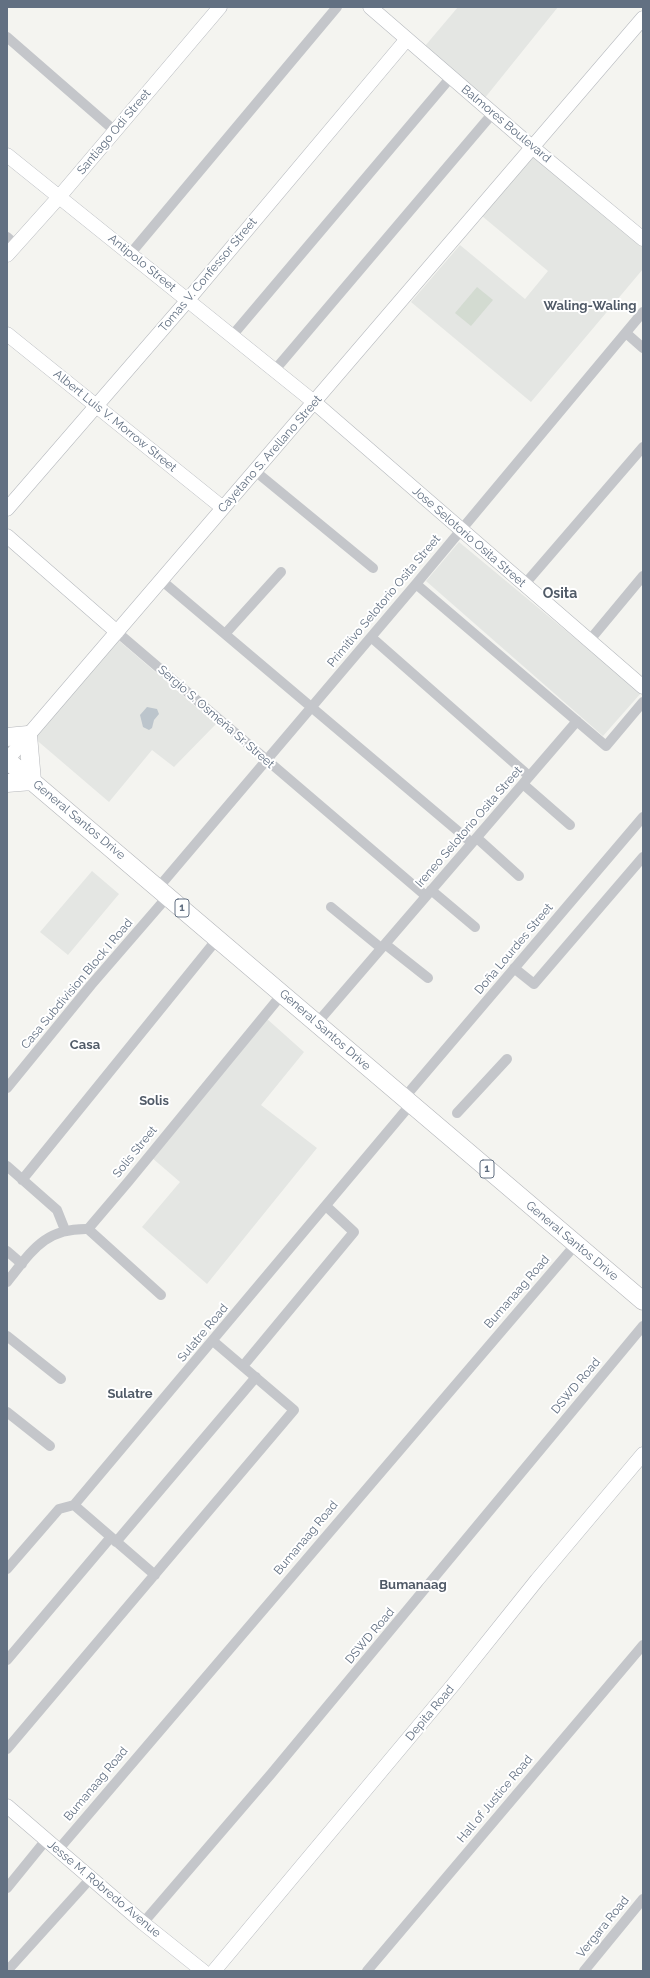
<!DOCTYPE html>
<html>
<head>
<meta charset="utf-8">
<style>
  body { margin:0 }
  #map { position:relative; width:650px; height:1978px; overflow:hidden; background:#f4f4f0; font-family:Raleway,sans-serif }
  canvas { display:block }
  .frame { position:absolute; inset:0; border:8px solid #627082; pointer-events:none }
</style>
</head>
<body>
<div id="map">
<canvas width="650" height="1978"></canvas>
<div class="frame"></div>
</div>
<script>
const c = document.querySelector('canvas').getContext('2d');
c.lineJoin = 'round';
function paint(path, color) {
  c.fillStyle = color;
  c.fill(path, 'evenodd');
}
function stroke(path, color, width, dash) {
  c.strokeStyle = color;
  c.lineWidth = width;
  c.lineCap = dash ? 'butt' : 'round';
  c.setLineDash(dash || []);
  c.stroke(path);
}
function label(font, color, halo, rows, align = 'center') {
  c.font = font + ' Raleway,sans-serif';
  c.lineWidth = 4;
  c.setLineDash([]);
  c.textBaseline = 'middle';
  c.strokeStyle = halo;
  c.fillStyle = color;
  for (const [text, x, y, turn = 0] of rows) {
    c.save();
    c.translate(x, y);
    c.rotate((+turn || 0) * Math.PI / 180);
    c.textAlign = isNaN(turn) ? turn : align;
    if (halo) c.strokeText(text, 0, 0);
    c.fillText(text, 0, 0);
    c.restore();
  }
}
const built = new Path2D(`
  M458,7H558L484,99L425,46Z
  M534,155L643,246V269L531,402L411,302L460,245L525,299L548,271L482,216Z
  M459,542L641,693L603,736L426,581Z
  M117,639L216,724L174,767L152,750L109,802L33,737Z
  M92,871L119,894L68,955L40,932Z
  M266,1018L304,1052L261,1105L317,1148L207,1284L142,1227L180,1182L151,1157Z`);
const green = new Path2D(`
  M477,287L493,300L471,326L455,313Z`);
const water = new Path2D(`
  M147,707L157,709L159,714L154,720L152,728L149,730L143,727L140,715Z`);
const street = new Path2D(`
  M7,37L115,131
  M7,237L16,245
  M131,253L337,7
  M626,333L643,348
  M231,337L451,77
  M274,371L493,113
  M255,471L373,568
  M161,580L472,843
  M416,584L606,746L643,702
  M524,585L643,447
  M117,632L426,896
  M225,634L281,572
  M371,637L529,776
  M589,641L643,576
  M523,784L570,825
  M477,838L519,876
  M158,888L416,584L643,312
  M431,890L475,927
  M331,907L381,948
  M385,944L428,978
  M514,968L534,984L643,857
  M317,1023L577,721
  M7,1088L91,985L168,896
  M404,1098L643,817
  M457,1113L507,1059
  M7,1166L57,1210L65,1230
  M22,1180L218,938
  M88,1229L161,1295
  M7,1251L22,1264
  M7,1282C32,1251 44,1228 88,1229L128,1182L283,993
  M7,1336L61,1379
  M243,1366L354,1232L326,1206
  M7,1412L50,1446
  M74,1505L155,1575
  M116,1542L256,1377
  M7,1569L59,1509L74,1505L411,1104
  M7,1660L111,1537
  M7,1749L294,1410L213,1341
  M58,1850L576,1244
  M7,1888L46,1840
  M143,1923L271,1774L643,1326
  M7,1971L91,1878
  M367,1971L643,1645
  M584,1971L643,1899`);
const secondary = new Path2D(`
  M370,7L532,147L643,239
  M7,155L314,402L643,687
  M7,255L59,197L220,7
  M7,334L223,508
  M7,509L187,301L407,39
  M7,536L117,632
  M7,760L643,18
  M7,1806L143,1923L203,1971
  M214,1971L453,1685L537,1580L643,1454`);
const highway = new Path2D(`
  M7,737L28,735L32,781
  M7,760L643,1301
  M7,783L32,781`);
const shields = [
  [182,908,14],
  [487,1169,14]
];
const shieldNames = [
  ["1",182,908],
  ["1",487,1169]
];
const streetNames = [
  ["Balmores Boulevard",506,124,40],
  ["Santiago Odi Street",114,132,-50],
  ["Antipolo Street",142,263,39],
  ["Tomas V. Confessor Street",208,275,-50],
  ["Albert Luis V. Morrow Street",115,421,39],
  ["Cayetano S. Arellano Street",270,454,-49],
  ["Jose Selotorio Osita Street",469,537,41],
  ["Primitivo Selotorio Osita Street",384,601,-50],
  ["Sergio S. Osmeña Sr. Street",216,717,41],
  ["General Santos Drive",79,820,40],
  ["Ireneo Selotorio Osita Street",469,827,-49],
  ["Doña Lourdes Street",514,949,-50],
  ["Casa Subdivision Block I Road",77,984,-50],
  ["General Santos Drive",325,1030,41],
  ["Solis Street",135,1152,-51],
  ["General Santos Drive",572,1241,40],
  ["Bumanaag Road",517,1292,-49],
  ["Sulatre Road",203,1333,-50],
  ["DSWD Road",576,1386,-50],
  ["Bumanaag Road",306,1538,-50],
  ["DSWD Road",370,1636,-50],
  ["Depita Road",430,1713,-50],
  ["Bumanaag Road",96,1784,-50],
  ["Hall of Justice Road",495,1799,-50],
  ["Jesse M. Robredo Avenue",104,1889,40],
  ["Vergara Road",603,1927,-51]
];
const neighbourhoodNames = [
  ["Waling-Waling",590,306],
  ["Casa",85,1045],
  ["Solis",154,1101],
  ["Sulatre",130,1394],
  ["Bumanaag",413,1585]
];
const quarterNames = [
  ["Osita",560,594]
];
paint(built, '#e4e6e3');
paint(green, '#d3dbd1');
paint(water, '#bcc5cc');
stroke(secondary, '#b6b9be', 15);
stroke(highway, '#b4b6ba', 19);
stroke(street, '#c4c6ca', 10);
stroke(secondary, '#fff', 14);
stroke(highway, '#fff', 18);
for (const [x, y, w] of shields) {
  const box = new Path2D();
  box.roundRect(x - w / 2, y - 9, w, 18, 3);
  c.fillStyle = '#fff';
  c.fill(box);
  stroke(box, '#627082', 1);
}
label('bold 11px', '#627082', null, shieldNames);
label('12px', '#627082', '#fff', streetNames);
label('bold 13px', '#505a67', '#fff', neighbourhoodNames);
label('bold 14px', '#505a67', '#fff', quarterNames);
</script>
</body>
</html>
